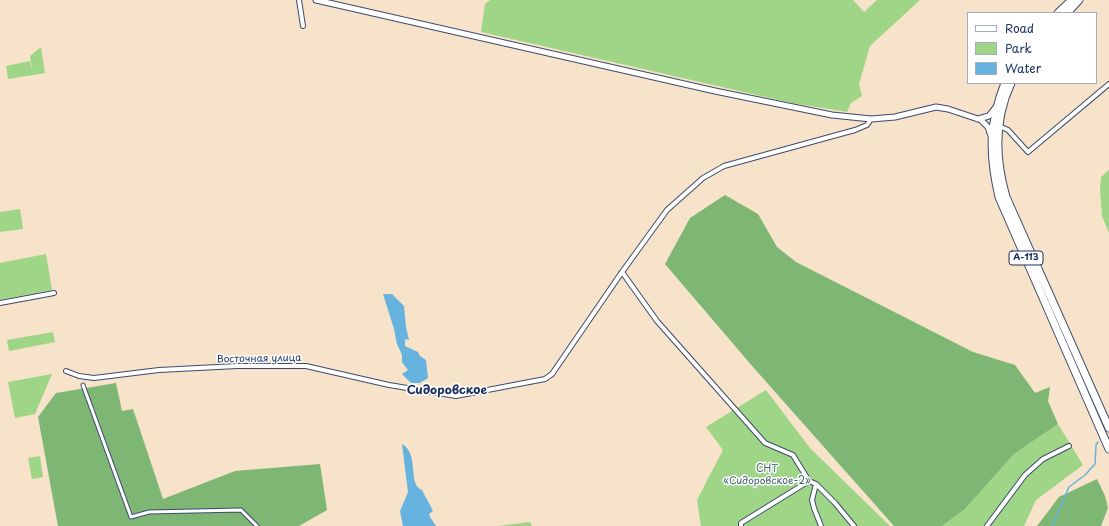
<!DOCTYPE html>
<html>
<head>
<meta charset="utf-8">
<style>
  body { margin:0 }
  #map { position:relative; width:1109px; height:526px; overflow:hidden; background:#f7e2ca; font-family:"Playpen Sans",sans-serif }
  canvas { display:block }
  .legend { position:absolute; left:967px; top:12px; width:130px; height:72px; box-sizing:border-box; background:#fff; border:1px solid #a4acbf; margin:0; padding:5px 7px; list-style:none; font-size:12px; color:#1b2f5e }
  .legend li { display:flex; align-items:center; gap:8px; height:20px }
  .legend b { width:20px; border:1px solid #a4acbf }
</style>
</head>
<body>
<div id="map">
<canvas width="1109" height="526"></canvas>
<ul class="legend">
<li><b style="height:5px;background:#fff"></b>Road</li>
<li><b style="height:11px;background:#9ed586"></b>Park</li>
<li><b style="height:11px;background:#66b3e0"></b>Water</li>
</ul>
</div>
<script>
const c = document.querySelector('canvas').getContext('2d');
c.lineJoin = 'round';
function paint(path, color) {
  c.fillStyle = color;
  c.fill(path, 'evenodd');
}
function stroke(path, color, width, dash) {
  c.strokeStyle = color;
  c.lineWidth = width;
  c.lineCap = dash ? 'butt' : 'round';
  c.setLineDash(dash || []);
  c.stroke(path);
}
function label(font, color, halo, rows, align = 'center') {
  c.font = font + ' "Playpen Sans",sans-serif';
  c.lineWidth = 3;
  c.setLineDash([]);
  c.textBaseline = 'middle';
  c.strokeStyle = halo;
  c.fillStyle = color;
  for (const [text, x, y, turn = 0] of rows) {
    c.save();
    c.translate(x, y);
    c.rotate((+turn || 0) * Math.PI / 180);
    c.textAlign = isNaN(turn) ? turn : align;
    if (halo) c.strokeText(text, 0, 0);
    c.fillText(text, 0, 0);
    c.restore();
  }
}
const green = new Path2D(`
  M490,0H853L864,12L877,0H920L870,46L859,84L862,96L851,103L847,112L792,103L481,32L485,4Z
  M41,47L45,73L33,75L30,56Z
  M30,61L33,75L8,79L6,66Z
  M1109,170V233L1102,216L1100,190L1101,177Z
  M20,209L23,229L0,232V212Z
  M46,254L52,290L0,300V263Z
  M53,332L55,342L9,351L7,340Z
  M52,374L35,414L15,418L8,382Z
  M766,390L810,448L890,526H701L697,500L723,450L706,427Z
  M1058,424L1083,465L1036,500L1024,526H942L965,509L1014,454Z
  M40,456L43,477L32,479L28,458Z
  M530,522L532,526H498Z`);
const forest = new Path2D(`
  M725,195L758,214L777,247L796,262L973,352L1015,365L1035,393L1050,387L1048,401L1058,424L1014,454L965,509L942,526H894L753,367L665,264L690,218Z
  M116,383L122,411L133,409L163,499L235,471L320,464L327,510L299,526H58L38,417L56,393Z
  M1097,479L1105,496L1108,508L1101,526H1037L1059,497Z`);
const water = new Path2D(`
  M383,294H392L404,306L406,327L409,340L405,339V346L418,352L420,356L426,360L428,378L420,383H411L402,374L408,370L402,362V355L397,344L394,329Z
  M402,444C420,454 407,485 422,490C425,497 430,504 433,511L429,514L430,517L436,526H403L400,511L408,492Z`);
const stream = new Path2D(`
  M1052,526L1069,487L1085,475L1095,464L1096,445L1098,442`);
const pedestrian = new Path2D(`
  M83,385L131,517L149,512L241,510L257,526`);
const minor = new Path2D(`
  M299,0L303,26
  M999,126L1008,130L1028,152L1109,84
  M622,272L657,321L765,443L793,455L809,481L816,484L835,503L854,526
  M0,303L54,293
  M66,371L79,376L94,378L159,370L237,366H306L389,385L456,396L545,379L552,374L622,272L667,210L703,178L724,166L855,130L867,125L871,119
  M816,484L812,500L814,508L821,526
  M741,526V523L809,481
  M987,526L1025,475L1043,459L1069,446`);
const tertiary = new Path2D(`
  M316,0L715,91L832,115L871,119L895,117L936,107L948,109L981,120L988,127L991,136
  M978,119L989,116L996,107`);
const trunk = new Path2D(`
  M1058,13L1072,0
  M1067,13L1079,0
  M1005,83C989,124 989,154 999,197L1109,449
  M1011,83C994,119 995,159 1006,197L1109,428`);
const shields = [
  [1026,258,34]
];
const shieldNames = [
  ["А-113",1026,258]
];
const streetNames = [
  ["Восточная улица",259,359,-1]
];
const parkNames = [
  ["СНТ",767,469],
  ["«Сидоровское-2»",767,481]
];
const quarterNames = [
  ["Сидоровское",447,391]
];
paint(green, '#9ed586');
paint(forest, '#7eb673');
paint(water, '#66b3e0');
stroke(stream, '#66b3e0', 1.5);
stroke(pedestrian, '#3c4a6e', 5);
stroke(minor, '#3c4a6e', 6);
stroke(tertiary, '#3c4a6e', 7);
stroke(trunk, '#3c4a6e', 9);
stroke(pedestrian, '#fff', 3);
stroke(minor, '#fff', 4);
stroke(tertiary, '#fff', 5);
stroke(trunk, '#fff', 7);
for (const [x, y, w] of shields) {
  const box = new Path2D();
  box.roundRect(x - w / 2, y - 7, w, 14, 3);
  c.fillStyle = '#fff';
  c.fill(box);
  stroke(box, '#1b2f5e', 1);
}
label('bold 9px', '#1b2f5e', null, shieldNames);
label('10px', '#1b2f5e', '#fff', streetNames);
label('10px', '#42616a', '#fff', parkNames);
label('bold 12px', '#1b2f5e', '#fff', quarterNames);
</script>
</body>
</html>
